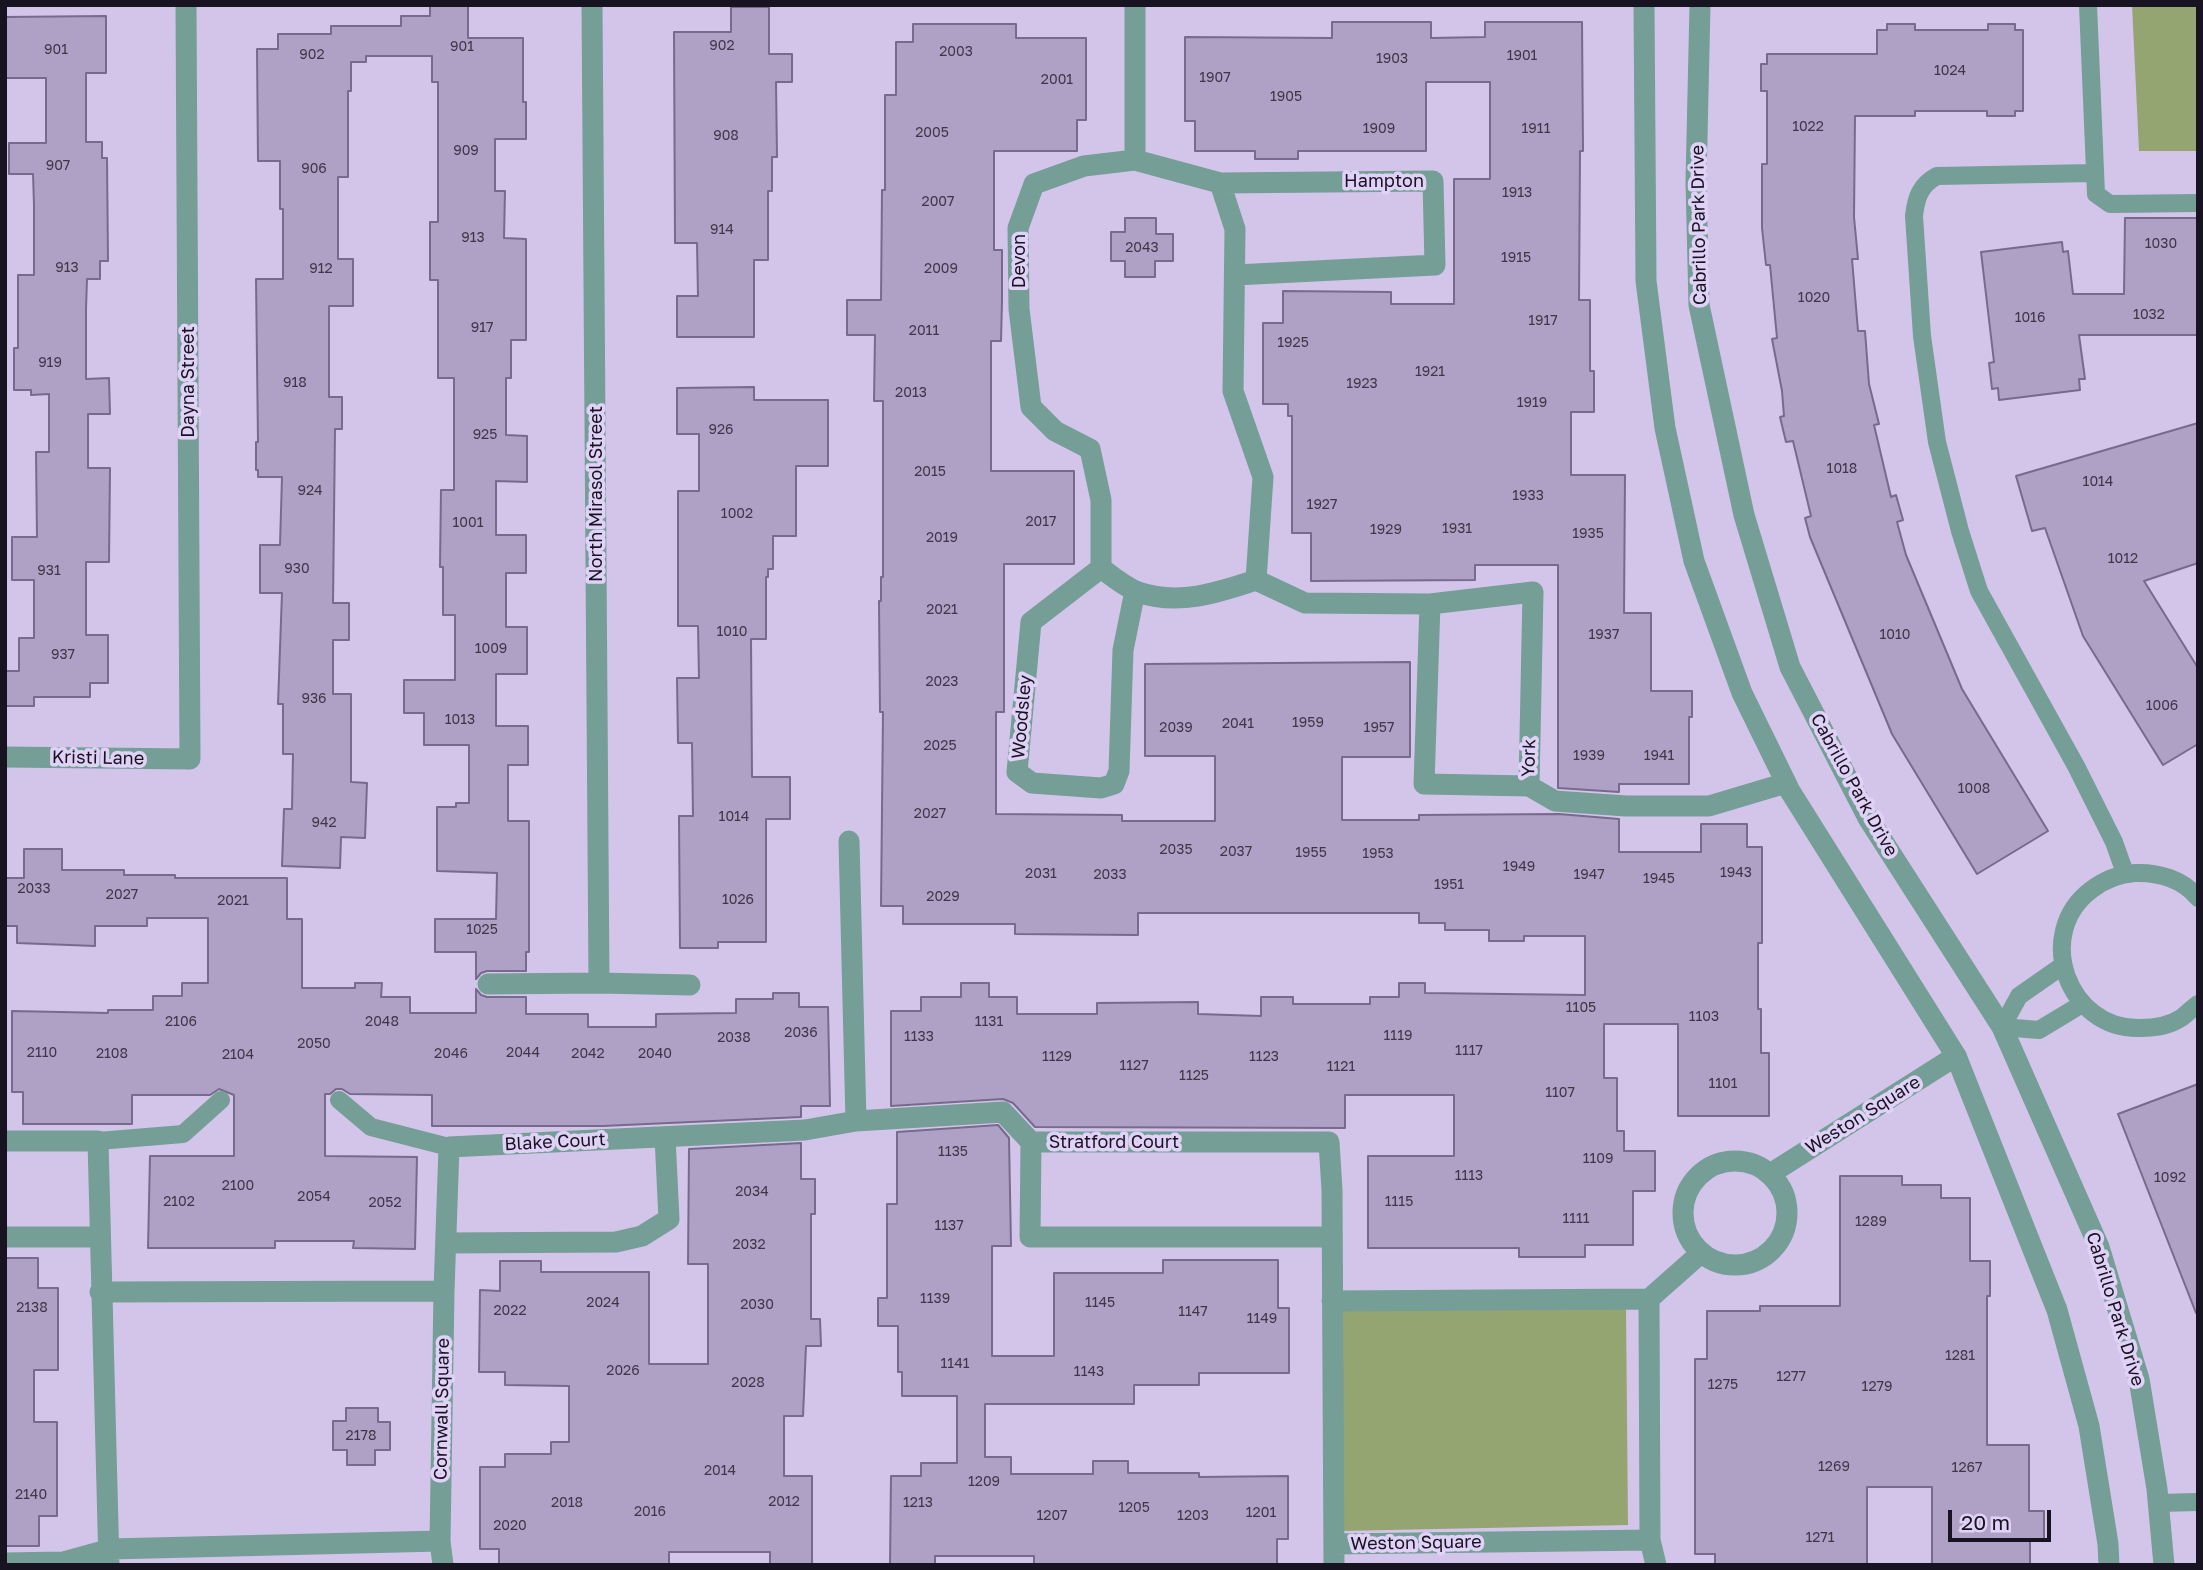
<!DOCTYPE html>
<html>
<head>
<meta charset="utf-8">
<style>
  body { margin:0 }
  #map { position:relative; width:2203px; height:1570px; overflow:hidden; background:#d3c5ea; font-family:"Golos Text",sans-serif }
  canvas { display:block }
  .frame { position:absolute; inset:0; border:7px solid #181320; pointer-events:none }
  .scale { position:absolute; left:1948px; top:1510px; width:103px; height:32px; box-sizing:border-box; border:4px solid #181320; border-top:0; padding-left:9px; font-size:21px; line-height:24px; white-space:nowrap; color:#181320; -webkit-text-stroke:5px #e0d2f7; paint-order:stroke }
</style>
</head>
<body>
<div id="map">
<canvas width="2203" height="1570"></canvas>
<div class="frame"></div>
<div class="scale">20 m</div>
</div>
<script>
const c = document.querySelector('canvas').getContext('2d');
c.lineJoin = 'round';
function paint(path, color) {
  c.fillStyle = color;
  c.fill(path, 'evenodd');
}
function stroke(path, color, width, dash) {
  c.strokeStyle = color;
  c.lineWidth = width;
  c.lineCap = dash ? 'butt' : 'round';
  c.setLineDash(dash || []);
  c.stroke(path);
}
function label(font, color, halo, rows, align = 'center') {
  c.font = font + ' "Golos Text",sans-serif';
  c.lineWidth = 7;
  c.setLineDash([]);
  c.textBaseline = 'middle';
  c.strokeStyle = halo;
  c.fillStyle = color;
  for (const [text, x, y, turn = 0] of rows) {
    c.save();
    c.translate(x, y);
    c.rotate((+turn || 0) * Math.PI / 180);
    c.textAlign = isNaN(turn) ? turn : align;
    if (halo) c.strokeText(text, 0, 0);
    c.fillText(text, 0, 0);
    c.restore();
  }
}
const green = new Path2D(`
  M2132,5H2198V151H2139Z
  M1626,1308L1628,1525L1342,1531L1341,1310Z`);
const building = new Path2D(`
  M430,5H468V38H523V102H526V139H495V191H505L504,238L526,239V340H511V378H506V435L527,436V482L496,481V535H526V573H506V627H527V674H496V726H528V765H508V821H529V952H526V971H487L481,973L476,979V952H435V919H496L497,873L437,871V807H456V803H469V745H424V713H404V680H455V615H443V567H440L441,490H454V378H438V280H430V222H438V82H432V56H366V62H351V91H348V177H338V259H353V306H329V397H342V429H335L333,603H349V640H333V694H351V782L367,783L365,838L341,837L340,868L282,866L284,809H292L293,754H283V704H278L282,593H260V545H280L282,477H258V470H256V442H258L256,279H283V209H280V161H258L257,49H278V34H331V26H401V16H430Z
  M731,7H769V54H792V82H776L777,157H772V191H768V260H754V337H677V296H698L697,243H675L674,32H731Z
  M106,16V73H86V142H102V158H107L108,261H100V279H87L86,309V379L109,378L110,414H88V468H110L109,562H86V635H108V683H90V697H34V706H5V671H19V638H34V580H12V537H37L36,452H49V394L31,395V390H14V348H18V275H34V205L33,174H9V143H46V78H5V17Z
  M1332,22H1431V38L1485,37V22H1582L1583,151H1580L1579,300H1590V371H1594V412H1571V475H1625L1624,613H1651V691H1692V717H1689V784H1619V792L1558,788V565H1475V580L1311,581V533H1292V416H1288V404H1263V323H1283V291L1391,292V304H1454V179H1490V82H1426V151H1298V159H1255V151H1195V121H1185V37L1332,38Z
  M913,24H1016V38H1086V120H1077V151H994V250H1002V301L1001,341H991V471H1074V564H1004V712H996V814L1122,815V821H1215V756H1145V664L1410,662V757H1342V820H1419V815L1559,814L1619,819V852H1701V824H1747V847H1762V943H1758V1009H1761V1053H1769V1116H1678V1024H1604V1078H1617V1131H1624V1151H1655V1191H1633V1245H1585V1257H1519V1248H1368V1156H1454V1095H1345V1128L1035,1127L1013,1103L1003,1099L891,1106V1011H921V997H961V983H989V997H1017V1014H1097V1003L1198,1002V1014L1261,1016V997H1293V1004H1370V997H1399V983H1425V993L1585,995V936H1524V941H1489V930H1445V923H1419V913H1138V935L1015,934V924H903V906H881L883,712H880L879,601H881V577H883V401H874L875,335H847V300H881L882,190H885V95H896V42H913Z
  M1887,24H1915V30H1988V24H2015V30H2023V111H2015V116H1987V111H1915V116H1855L1854,217L1858,259H1852L1858,331H1865L1869,384L1879,424L1874,425L1891,497L1896,495L1903,520L1897,522L1906,555L1962,689L2048,831L1977,874L1892,734L1810,537L1805,518L1811,516L1793,441L1786,442L1780,417L1784,416L1782,391L1772,339L1777,338L1770,265H1766L1762,228V164H1767V91H1761V64H1767V54H1877V30H1887Z
  M1125,218H1156V234H1173V261H1155V277H1125V261H1111V232H1125Z
  M2125,218H2198V335H2079L2085,379H2079L2080,390L1999,400L1998,388L1992,389L1989,363L1994,362L1981,252L2062,242L2063,252L2068,251L2073,294H2124Z
  M754,387V400H828V466H796V536H773V569H768V577H766V639H751L752,777H790V819H766V942H718V948H680L679,816H693L692,743H678L677,678H699L698,626H678V491H699V434H677V388Z
  M2198,423V563L2144,581L2198,668V744L2163,765L2083,636L2045,528L2032,531L2016,476Z
  M24,849H62V870H124V875H175V878H287V919H302V988H355V983H382L381,997H410V1013H476V989L481,995L487,997H526V1014H588V1027H656V1014L736,1013V999H773V993H799V1007H828L830,1106H801V1117L603,1126H432V1095L350,1094L342,1089H336L330,1094H325V1156L417,1157L415,1249L353,1248L354,1241H275V1248H148L150,1156H234V1095L219,1089L210,1095H132V1124H23V1092H12V1011L108,1013V1010H153V996H182V983H208V918H147V926H95V946L17,943V926H5V878H24Z
  M2198,1084V1313H2196L2118,1114Z
  M998,1125L1009,1138L1011,1246H992V1356H1054V1273H1163V1260H1278V1308H1289V1373H1199V1385H1134V1404H985V1457H1011V1474H1093V1461H1128V1473H1199V1477L1288,1476V1539H1277V1565H1034V1556H935V1565H890L891,1476H921V1463H957V1396H902V1372H898V1326H878V1298H887V1204H897V1132Z
  M801,1143V1179H815V1214H811V1319H820L821,1346H806L803,1416H784V1476H812V1565H770V1552H669V1565H499V1549H480V1467H505V1454H551V1442H569V1386L505,1385V1372H479L480,1290L500,1291V1261H541V1272H649V1364H708V1264H688L689,1149Z
  M1840,1176H1902V1185H1941V1198H1970V1261H1990V1296H1987V1445H2029V1511H2044V1540H2030V1565H1932V1487H1867V1565H1715V1554H1695V1359H1707V1311H1760V1306H1840Z
  M5,1258H38V1288H58V1370H34V1422H57V1516H39V1546H5Z
  M346,1408H378V1422H390V1450H375V1465H347V1450H333V1421H346Z`);
const service = new Path2D(`
  M2088,5L2096,194L2110,204L2198,203
  M2094,173L1937,176C1920,185 1916,198 1914,216L1922,336L1937,442L1960,531L1979,591L2076,766L2114,842L2125,873
  M2198,898C2183,879 2158,872 2135,873C2119,874 2104,880 2091,890C2033,934 2068,1030 2140,1028C2154,1028 2169,1026 2181,1018C2187,1014 2192,1008 2198,1004
  M2062,966L2019,996L2002,1027L2039,1030L2082,1004
  M339,1100L371,1127L449,1147
  M98,1141L183,1134L221,1100
  M2158,1503L2198,1502`);
const minor = new Path2D(`
  M592,5L599,983
  M1135,5V160
  M1220,183L1433,181L1435,265L1235,275
  M1101,568V500L1090,449L1055,431L1031,407L1019,309L1018,228L1034,184L1084,166L1135,160L1220,183L1235,229L1233,391L1263,477L1256,580
  M1101,568C1112,576 1125,587 1138,592C1178,606 1217,593 1256,580L1305,603L1430,604L1533,592L1529,786L1424,784L1430,604
  M1101,568L1031,622L1017,772L1032,783L1101,788L1114,784L1119,771L1123,650L1135,591
  M5,757L190,759L186,5
  M1529,786L1555,801L1626,806H1709L1786,783
  M849,841L856,1121
  M488,984L599,983L690,985
  M5,1141H98L109,1565
  M1031,1142H1329L1332,1190L1334,1565
  M1031,1142L1030,1237H1331
  M1683 1213a52 52 0 1 1 104 0a52 52 0 1 1-104 0Z
  M1770,1174L1956,1056
  M5,1237H99
  M446,1243L616,1242L642,1236L669,1219L665,1137
  M100,1292L444,1291
  M1649,1299L1650,1540L1656,1565
  M1332,1301L1649,1299L1701,1253
  M1334,1544L1650,1540
  M5,1563L63,1562L110,1549L440,1541
  M443,1565L440,1541L444,1291L449,1147L805,1130L856,1121L1003,1112L1031,1142`);
const tertiary = new Path2D(`
  M1644,5L1646,281L1665,428L1694,561L1742,693L1790,791L1956,1056L2057,1310L2089,1426L2108,1544L2109,1565
  M1700,5L1696,182L1699,305L1744,515L1790,667L1868,818L2002,1027L2099,1247L2139,1379L2157,1489L2164,1565`);
const numberNames = [
  ["902",722,46],
  ["901",462,47],
  ["901",56,50],
  ["2003",956,52],
  ["902",312,55],
  ["1901",1522,56],
  ["1903",1392,59],
  ["1024",1950,71],
  ["1907",1215,78],
  ["2001",1057,80],
  ["1905",1286,97],
  ["1022",1808,127],
  ["1909",1379,129],
  ["1911",1536,129],
  ["2005",932,133],
  ["908",726,136],
  ["909",466,151],
  ["907",58,166],
  ["906",314,169],
  ["1913",1517,193],
  ["2007",938,202],
  ["914",722,230],
  ["913",473,238],
  ["1030",2161,244],
  ["2043",1142,248],
  ["1915",1516,258],
  ["913",67,268],
  ["912",321,269],
  ["2009",941,269],
  ["1020",1814,298],
  ["1032",2149,315],
  ["1016",2030,318],
  ["1917",1543,321],
  ["917",482,328],
  ["2011",924,331],
  ["1925",1293,343],
  ["919",50,363],
  ["1921",1430,372],
  ["918",295,383],
  ["1923",1362,384],
  ["2013",911,393],
  ["1919",1532,403],
  ["926",721,430],
  ["925",485,435],
  ["1018",1842,469],
  ["2015",930,472],
  ["1014",2098,482],
  ["924",310,491],
  ["1933",1528,496],
  ["1927",1322,505],
  ["1002",737,514],
  ["2017",1041,522],
  ["1001",468,523],
  ["1931",1457,529],
  ["1929",1386,530],
  ["1935",1588,534],
  ["2019",942,538],
  ["1012",2123,559],
  ["930",297,569],
  ["931",49,571],
  ["2021",942,610],
  ["1010",732,632],
  ["1937",1604,635],
  ["1010",1895,635],
  ["1009",491,649],
  ["937",63,655],
  ["2023",942,682],
  ["936",314,699],
  ["1006",2162,706],
  ["1013",460,720],
  ["1959",1308,723],
  ["2041",1238,724],
  ["2039",1176,728],
  ["1957",1379,728],
  ["2025",940,746],
  ["1939",1589,756],
  ["1941",1659,756],
  ["1008",1974,789],
  ["2027",930,814],
  ["1014",734,817],
  ["942",324,823],
  ["2035",1176,850],
  ["2037",1236,852],
  ["1955",1311,853],
  ["1953",1378,854],
  ["1949",1519,867],
  ["1943",1736,873],
  ["2031",1041,874],
  ["2033",1110,875],
  ["1947",1589,875],
  ["1945",1659,879],
  ["1951",1449,885],
  ["2033",34,889],
  ["2027",122,895],
  ["2029",943,897],
  ["1026",738,900],
  ["2021",233,901],
  ["1025",482,930],
  ["1105",1581,1008],
  ["1103",1704,1017],
  ["2106",181,1022],
  ["2048",382,1022],
  ["1131",989,1022],
  ["2036",801,1033],
  ["1119",1398,1036],
  ["1133",919,1037],
  ["2038",734,1038],
  ["2050",314,1044],
  ["1117",1469,1051],
  ["2110",42,1053],
  ["2044",523,1053],
  ["2108",112,1054],
  ["2046",451,1054],
  ["2042",588,1054],
  ["2040",655,1054],
  ["2104",238,1055],
  ["1129",1057,1057],
  ["1123",1264,1057],
  ["1127",1134,1066],
  ["1121",1341,1067],
  ["1125",1194,1076],
  ["1101",1723,1084],
  ["1107",1560,1093],
  ["1135",953,1152],
  ["1109",1598,1159],
  ["1113",1469,1176],
  ["1092",2170,1178],
  ["2100",238,1186],
  ["2034",752,1192],
  ["2054",314,1197],
  ["2102",179,1202],
  ["1115",1399,1202],
  ["2052",385,1203],
  ["1111",1576,1219],
  ["1289",1871,1222],
  ["1137",949,1226],
  ["2032",749,1245],
  ["1139",935,1299],
  ["2024",603,1303],
  ["1145",1100,1303],
  ["2030",757,1305],
  ["2138",32,1308],
  ["2022",510,1311],
  ["1147",1193,1312],
  ["1149",1262,1319],
  ["1281",1960,1356],
  ["1141",955,1364],
  ["2026",623,1371],
  ["1143",1089,1372],
  ["1277",1791,1377],
  ["2028",748,1383],
  ["1275",1723,1385],
  ["1279",1877,1387],
  ["2178",361,1436],
  ["1269",1834,1467],
  ["1267",1967,1468],
  ["2014",720,1471],
  ["1209",984,1482],
  ["2140",31,1495],
  ["2012",784,1502],
  ["2018",567,1503],
  ["1213",918,1503],
  ["1205",1134,1508],
  ["2016",650,1512],
  ["1201",1261,1513],
  ["1207",1052,1516],
  ["1203",1193,1516],
  ["2020",510,1526],
  ["1271",1820,1538]
];
const streetNames = [
  ["Hampton",1384,181],
  ["Cabrillo Park Drive",1699,225,-91],
  ["Devon",1019,261,-90],
  ["Dayna Street",188,382,-90],
  ["North Mirasol Street",596,494,-90],
  ["Woodsley",1022,717,-85],
  ["Kristi Lane",98,758,1],
  ["York",1529,758,-88],
  ["Cabrillo Park Drive",1854,785,61],
  ["Weston Square",1863,1115,-32],
  ["Blake Court",555,1142,-3],
  ["Stratford Court",1114,1142],
  ["Cabrillo Park Drive",2115,1309,73],
  ["Cornwall Square",442,1409,-89],
  ["Weston Square",1416,1543,-1]
];
paint(green, '#95a572');
paint(building, '#afa1c5');
stroke(building, '#776a8b', 2);
stroke(service, '#749e96', 18);
stroke(minor, '#749e96', 21);
stroke(tertiary, '#749e96', 21);
label('14px', '#3e3649', null, numberNames);
label('18px', '#181320', '#e0d2f7', streetNames);
</script>
</body>
</html>
